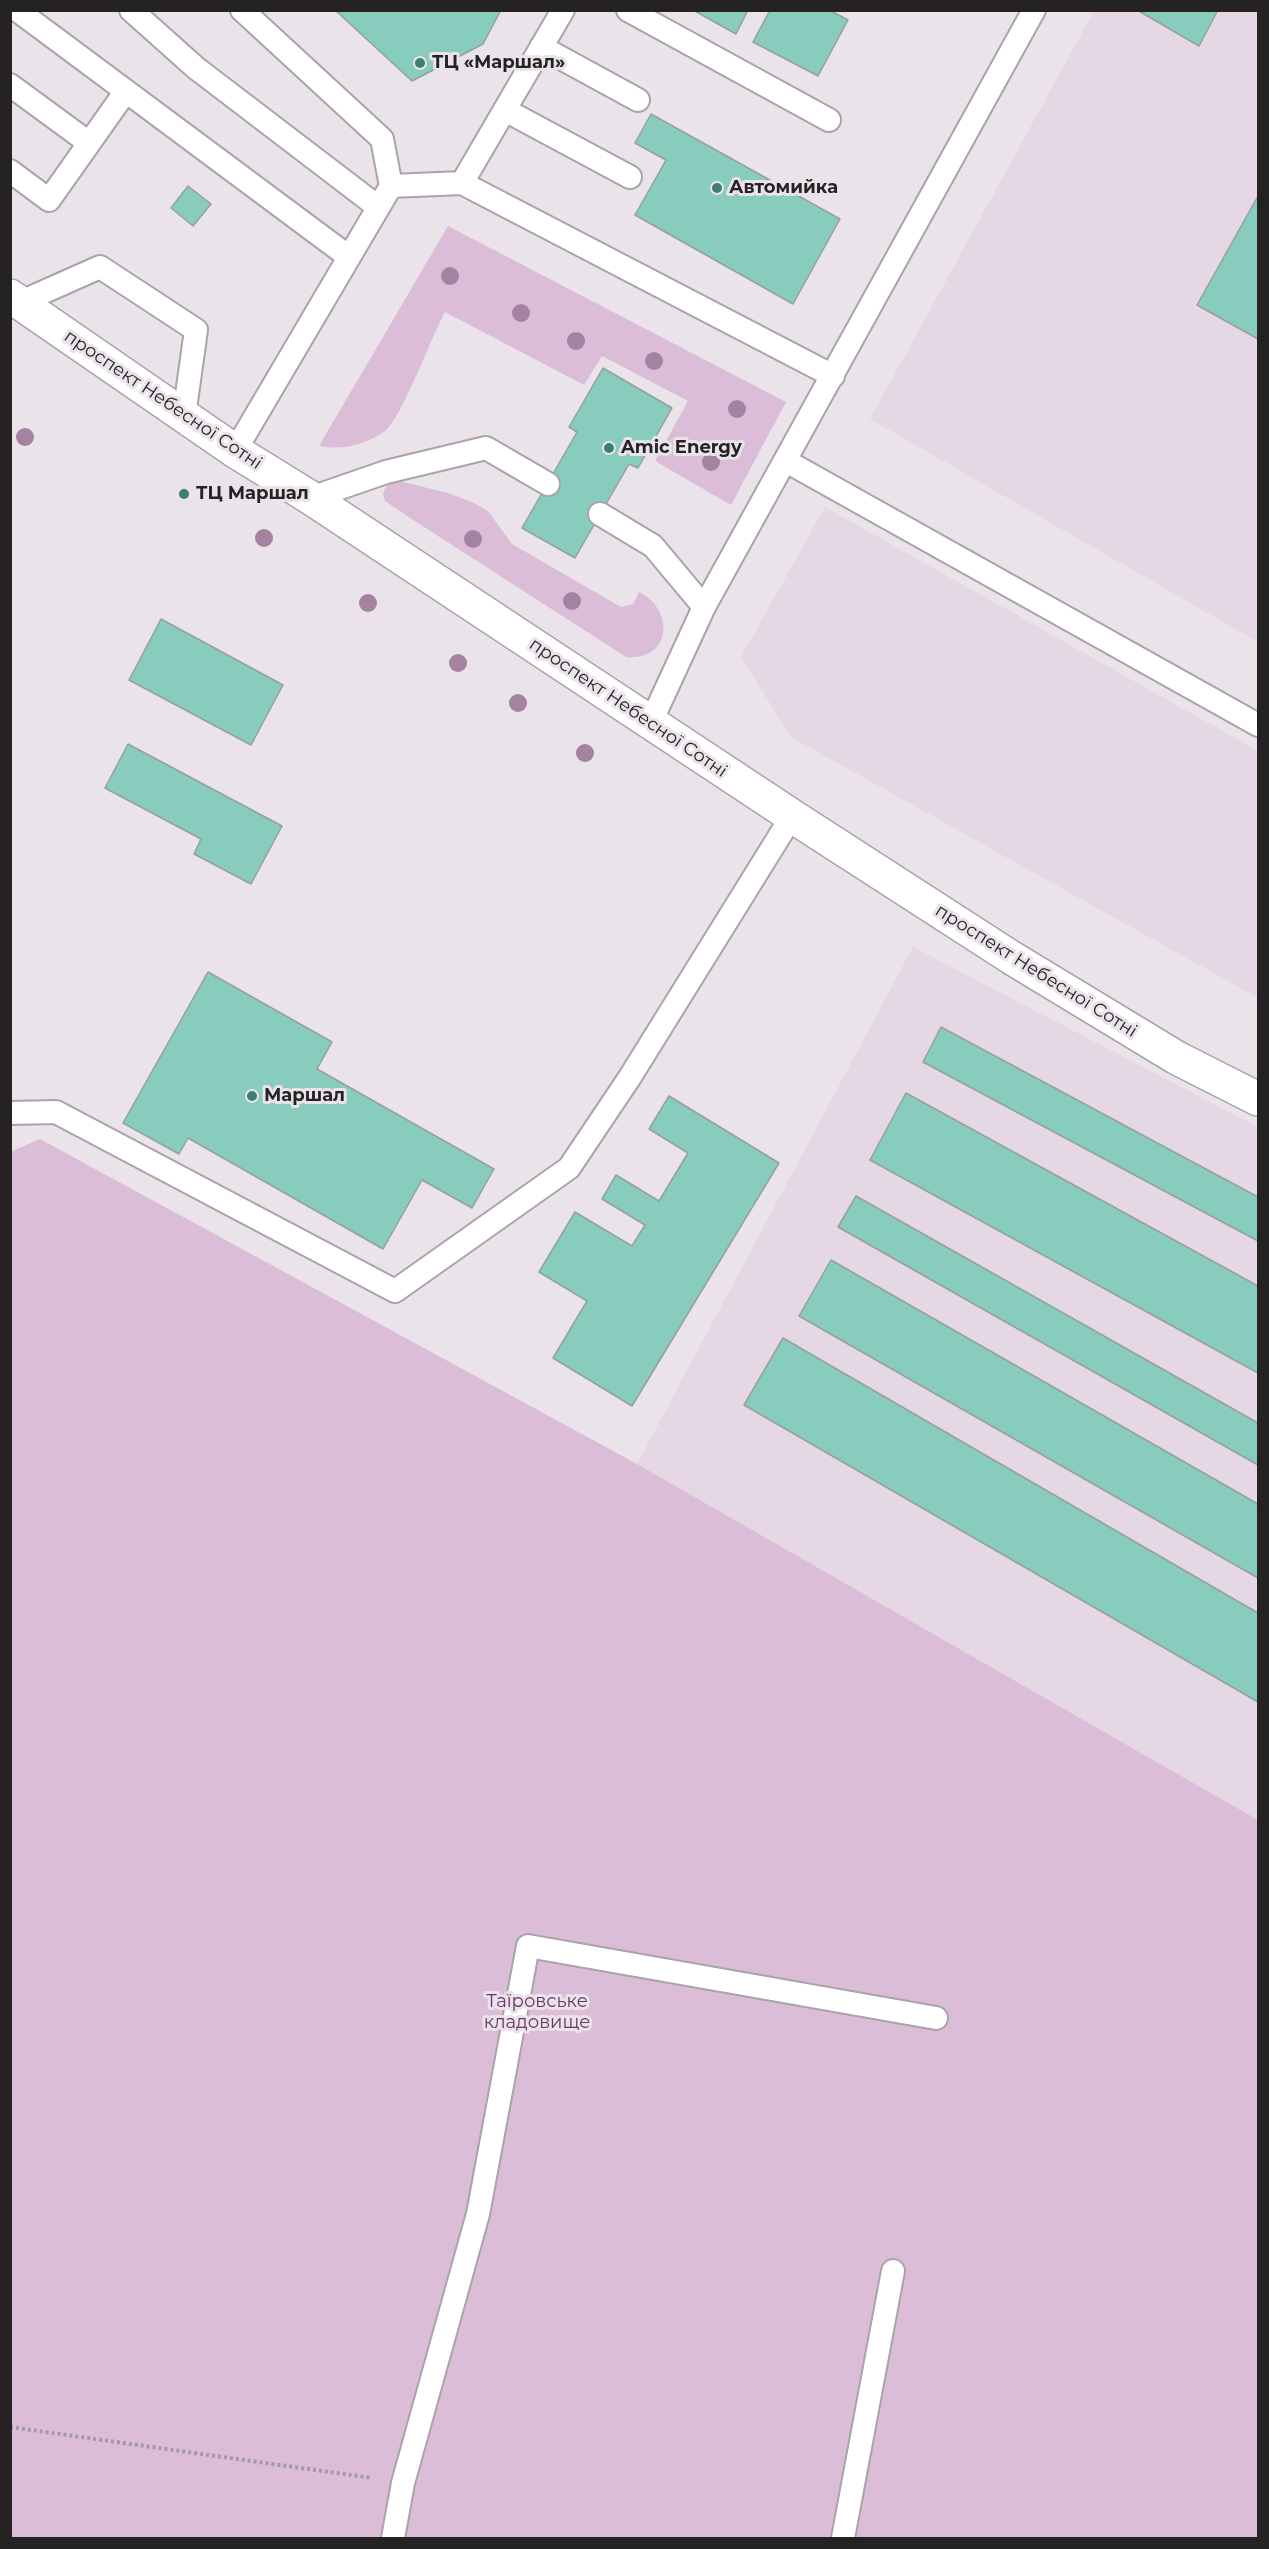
<!DOCTYPE html>
<html>
<head>
<meta charset="utf-8">
<style>
  body { margin:0 }
  #map { position:relative; width:1269px; height:2549px; overflow:hidden; background:#eae3e9; font-family:Montserrat,sans-serif }
  canvas { display:block }
  .frame { position:absolute; inset:0; border:12px solid #252224; pointer-events:none }
</style>
</head>
<body>
<div id="map">
<canvas width="1269" height="2549"></canvas>
<div class="frame"></div>
</div>
<script>
const c = document.querySelector('canvas').getContext('2d');
c.lineJoin = 'round';
function paint(path, color) {
  c.fillStyle = color;
  c.fill(path, 'evenodd');
}
function stroke(path, color, width, dash) {
  c.strokeStyle = color;
  c.lineWidth = width;
  c.lineCap = dash ? 'butt' : 'round';
  c.setLineDash(dash || []);
  c.stroke(path);
}
function label(font, color, halo, rows, align = 'center') {
  c.font = font + ' Montserrat,sans-serif';
  c.lineWidth = 6;
  c.setLineDash([]);
  c.textBaseline = 'middle';
  c.strokeStyle = halo;
  c.fillStyle = color;
  for (const [text, x, y, turn = 0] of rows) {
    c.save();
    c.translate(x, y);
    c.rotate((+turn || 0) * Math.PI / 180);
    c.textAlign = isNaN(turn) ? turn : align;
    if (halo) c.strokeText(text, 0, 0);
    c.fillText(text, 0, 0);
    c.restore();
  }
}
const built = new Path2D(`
  M1094,11H1258V642L870,419Z
  M825,507L1258,751V998L791,737L741,657Z
  M913,947L1258,1127V1820L637,1464Z`);
const green = new Path2D(`
  M448,226L786,402L731,505L655,461L688,401L602,356L584,385L445,312C432,335 402,418 385,431C368,444 341,451 319,446Z
  M399,481L448,493L474,503L488,511L512,544L621,607L633,604L639,592C674,608 673,661 626,657L407,516L385,501L383,493L388,483Z
  M40,1139L637,1464L1258,1820V2538H11L10,1152Z`);
const building = new Path2D(`
  M335,10H501L483,44L412,81Z
  M693,10H748L736,34Z
  M770,10H829L848,20L818,76L753,42Z
  M1137,10H1218L1199,46Z
  M651,114L840,219L793,304L635,215L666,160L635,143Z
  M188,186L211,204L193,226L171,208Z
  M1258,196V339L1197,305Z
  M603,368L672,408L638,468L629,464L575,558L522,528L577,432L569,427Z
  M161,619L283,685L251,745L129,680Z
  M128,744L282,826L251,884L194,854L201,839L105,788Z
  M208,972L332,1042L317,1069L494,1169L472,1208L422,1180L383,1249L188,1138L179,1154L123,1123Z
  M941,1027L1258,1197V1241L923,1062Z
  M906,1093L1258,1286V1373L870,1160Z
  M669,1096L779,1163L632,1406L553,1358L587,1301L539,1272L575,1212L632,1246L645,1225L602,1199L616,1175L659,1201L688,1153L649,1129Z
  M856,1196L1258,1423V1465L838,1227Z
  M831,1260L1258,1504V1578L799,1316Z
  M783,1338L1258,1613V1702L744,1405Z`);
const path = new Path2D(`
  M10,2427L372,2478`);
const lane = new Path2D(`
  M17,10L349,257
  M131,10L196,68L378,207
  M628,10L829,120
  M541,47L638,100
  M10,85L89,143
  M505,110L630,177
  M10,171L49,200L126,91
  M462,183L563,10
  M391,186L462,183L833,376
  M19,303L100,267L196,330L184,416
  M235,451L391,186L382,139L242,10
  M786,461L1258,725
  M311,498L386,472L486,448L548,484
  M600,514L653,546L704,607
  M651,722L704,607L1034,10
  M10,1113L56,1112L395,1291L569,1168L630,1077L792,816
  M393,2538L403,2483L478,2214L528,1946L936,2018
  M843,2538L893,2271`);
const secondary = new Path2D(`
  M10,296L235,451L311,498L792,816L1012,958L1177,1058L1258,1099`);
const trees = [
  [450,276],
  [521,313],
  [576,341],
  [654,361],
  [737,409],
  [25,437],
  [711,462],
  [264,538],
  [473,539],
  [572,601],
  [368,603],
  [458,663],
  [518,703],
  [585,753]
];
const markers = [
  [420,63,6,"#3d8073"],
  [717,188,6,"#3d8073"],
  [609,448,6,"#3d8073"],
  [184,494,6,"#3d8073"],
  [252,1096,6,"#3d8073"]
];
const poiNames = [
  ["ТЦ «Маршал»",432,63],
  ["Автомийка",729,188],
  ["Amic Energy",621,448],
  ["ТЦ Маршал",196,494],
  ["Маршал",264,1096]
];
const streetNames = [
  ["проспект Небесної Сотні",163,400,34],
  ["проспект Небесної Сотні",628,708,34],
  ["проспект Небесної Сотні",1036,971,32]
];
const parkNames = [
  ["Таїровське",537,2002],
  ["кладовище",537,2023]
];
paint(built, '#e5d8e4');
paint(green, '#dcbdd8');
paint(building, '#87ccbc');
stroke(building, '#96a09d', 1.5);
stroke(lane, '#aaa3a9', 26);
stroke(secondary, '#aaa3a9', 36);
stroke(path, '#a19ca0', 4, [3, 3]);
stroke(lane, '#fff', 22);
stroke(secondary, '#fff', 33);
c.fillStyle = '#a383a1';
for (const [x, y] of trees) {
  c.beginPath();
  c.arc(x, y, 9, 0, 2 * Math.PI);
  c.fill();
}
for (const [x, y, r, color] of markers) {
  const dot = new Path2D();
  dot.arc(x, y, r, 0, 2 * Math.PI);
  c.fillStyle = color;
  c.fill(dot);
  stroke(dot, '#eae3e9', 2);
}
label('bold 18px', '#252224', '#eae3e9', poiNames, 'left');
label('18px', '#252224', '#eae3e9', streetNames);
label('18px', '#693466', '#eae3e9', parkNames);
</script>
</body>
</html>
